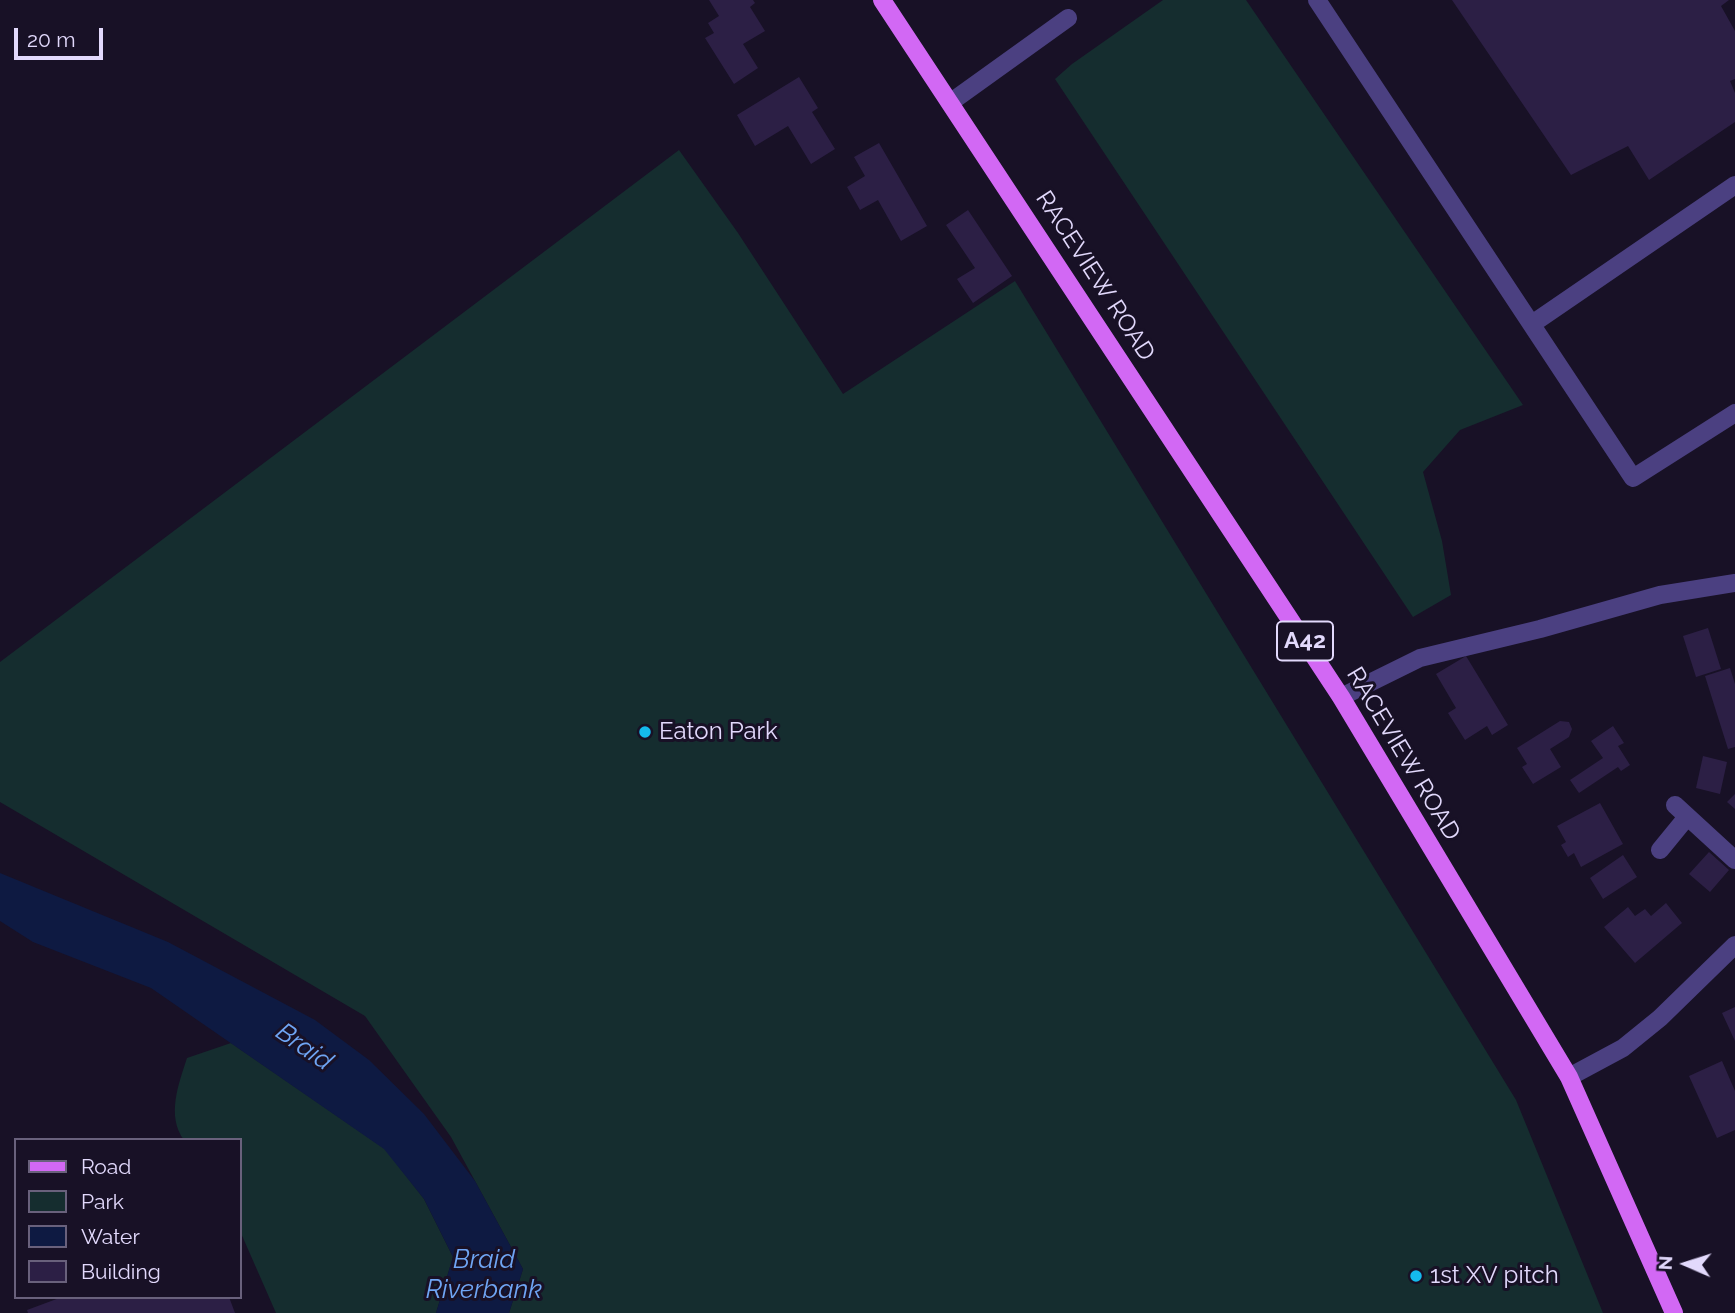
<!DOCTYPE html>
<html>
<head>
<meta charset="utf-8">
<style>
  body { margin:0 }
  #map { position:relative; width:1735px; height:1313px; overflow:hidden; background:#181126; font-family:Raleway,sans-serif }
  canvas { display:block }
  .legend { position:absolute; left:14px; top:1138px; width:228px; height:161px; box-sizing:border-box; background:#181126; border:2px solid #69617c; margin:0; padding:9px 12px; list-style:none; font-size:21px; color:#e2d9fc }
  .legend li { display:flex; align-items:center; gap:14px; height:35px }
  .legend b { width:35px; border:2px solid #69617c }
  .north { position:absolute; left:1651px; top:1229px; width:70px; height:70px; -webkit-text-stroke:5px #181126; paint-order:stroke; rotate:273deg; font-size:19px; font-weight:700; line-height:28px; text-align:center; color:#e2d9fc }
  .north::after { content:''; display:block; margin:auto; width:24px; height:32px; background:#e2d9fc; clip-path:polygon(50% 0,100% 100%,50% 72%,0 100%) }
  .scale { position:absolute; left:14px; top:28px; width:89px; height:32px; box-sizing:border-box; border:4px solid #e2d9fc; border-top:0; padding-left:9px; font-size:21px; line-height:24px; white-space:nowrap; color:#e2d9fc; -webkit-text-stroke:5px #181126; paint-order:stroke }
</style>
</head>
<body>
<div id="map">
<canvas width="1735" height="1313"></canvas>
<ul class="legend">
<li><b style="height:9px;background:#d268f4"></b>Road</li>
<li><b style="height:19px;background:#152d2f"></b>Park</li>
<li><b style="height:19px;background:#0e1a42"></b>Water</li>
<li><b style="height:19px;background:#2c1f45"></b>Building</li>
</ul>
<div class="north">N</div>
<div class="scale">20 m</div>
</div>
<script>
const c = document.querySelector('canvas').getContext('2d');
c.lineJoin = 'round';
function paint(path, color) {
  c.fillStyle = color;
  c.fill(path, 'evenodd');
}
function stroke(path, color, width, dash) {
  c.strokeStyle = color;
  c.lineWidth = width;
  c.lineCap = dash ? 'butt' : 'round';
  c.setLineDash(dash || []);
  c.stroke(path);
}
function label(font, color, halo, rows, align = 'center') {
  c.font = font + ' Raleway,sans-serif';
  c.lineWidth = 6;
  c.setLineDash([]);
  c.textBaseline = 'middle';
  c.strokeStyle = halo;
  c.fillStyle = color;
  for (const [text, x, y, turn = 0] of rows) {
    c.save();
    c.translate(x, y);
    c.rotate((+turn || 0) * Math.PI / 180);
    c.textAlign = isNaN(turn) ? turn : align;
    if (halo) c.strokeText(text, 0, 0);
    c.fillText(text, 0, 0);
    c.restore();
  }
}
const green = new Path2D(`
  M1163,0H1246L1523,405L1460,430L1423,472L1442,541L1451,595L1413,617L1055,79L1072,64Z
  M679,150L738,233L843,394L1015,281L1516,1100L1603,1313H509L523,1269L451,1137L365,1016L0,802V662Z
  M231,1043L385,1149L424,1199L453,1257L436,1313H276L240,1231V1140H184C166,1116 179,1083 187,1058Z`);
const water = new Path2D(`
  M0,873L168,942L315,1020L369,1060L424,1114L475,1181L523,1269L509,1313H436L453,1257L424,1199L384,1149L151,988L33,942L0,921Z`);
const building = new Path2D(`
  M709,0H753L755,3L750,7L765,31L743,44L758,68L734,84L705,38L714,33L708,23L719,16Z
  M1452,0H1729L1721,6L1735,31V79L1730,81L1735,93V122L1649,180L1628,146L1571,175Z
  M799,77L818,108L812,112L835,149L811,164L788,126L755,146L737,115Z
  M879,143L927,226L901,241L878,200L860,210L847,187L865,176L854,157Z
  M968,210L1012,276L973,303L957,279L975,268L946,225Z
  M1708,628L1721,669L1696,677L1683,636Z
  M1466,656L1508,725L1492,735L1487,726L1465,740L1448,713L1456,708L1436,674Z
  M1730,668L1735,684V747L1728,749L1705,676Z
  M1560,721L1569,722L1572,729L1569,737L1550,749L1561,767L1533,784L1522,767L1527,764L1517,748Z
  M1613,726L1624,743L1618,746L1630,765L1621,771L1618,767L1579,793L1570,780L1603,758L1591,741Z
  M1703,756L1727,762L1720,794L1696,788Z
  M1735,794V809L1727,802Z
  M1600,803L1623,844L1581,867L1574,853L1568,857L1561,845L1566,842L1557,826Z
  M1709,852L1729,870L1710,892L1689,874Z
  M1623,855L1637,877L1603,899L1590,878Z
  M1666,903L1682,923L1635,963L1604,927L1628,907L1635,916L1645,909L1651,916Z
  M1735,1007V1041L1722,1013Z
  M1722,1061L1735,1091V1130L1717,1138L1689,1076Z
  M62,1297H229L235,1313H28L27,1310Z`);
const minor = new Path2D(`
  M1317,0L1633,478L1735,413
  M951,102L1068,18
  M1532,324L1735,185
  M1341,697L1420,658L1540,629L1660,595L1735,583
  M1675,805L1735,860
  M1660,850L1687,817
  M1569,1077L1623,1048L1660,1018L1735,945`);
const major = new Path2D(`
  M882,0L1341,697L1569,1077L1674,1313`);
const markers = [
  [645,732,7,"#14baed"],
  [1416,1276,7,"#14baed"]
];
const shields = [
  [1305,641,56]
];
const shieldNames = [
  ["A42",1305,641]
];
const streetNames = [
  ["RACEVIEW ROAD",1095,276,57],
  ["RACEVIEW ROAD",1403,754,59]
];
const poiNames = [
  ["Eaton Park",659,732],
  ["1st XV pitch",1430,1276]
];
const waterNames = [
  ["Braid",304,1047,35],
  ["Braid",484,1260],
  ["Riverbank",484,1290]
];
paint(green, '#152d2f');
paint(water, '#0e1a42');
paint(building, '#2c1f45');
stroke(minor, '#4b4081', 18);
stroke(major, '#d268f4', 18);
for (const [x, y, r, color] of markers) {
  const dot = new Path2D();
  dot.arc(x, y, r, 0, 2 * Math.PI);
  c.fillStyle = color;
  c.fill(dot);
  stroke(dot, '#181126', 2.5);
}
for (const [x, y, w] of shields) {
  const box = new Path2D();
  box.roundRect(x - w / 2, y - 19.5, w, 39, 5);
  c.fillStyle = '#181126';
  c.fill(box);
  stroke(box, '#e2d9fc', 2);
}
label('bold 23px', '#e2d9fc', null, shieldNames);
label('24px', '#e2d9fc', '#181126', streetNames);
label('24px', '#e2d9fc', '#181126', poiNames, 'left');
label('italic 26px', '#6fa5f4', '#181126', waterNames);
</script>
</body>
</html>
